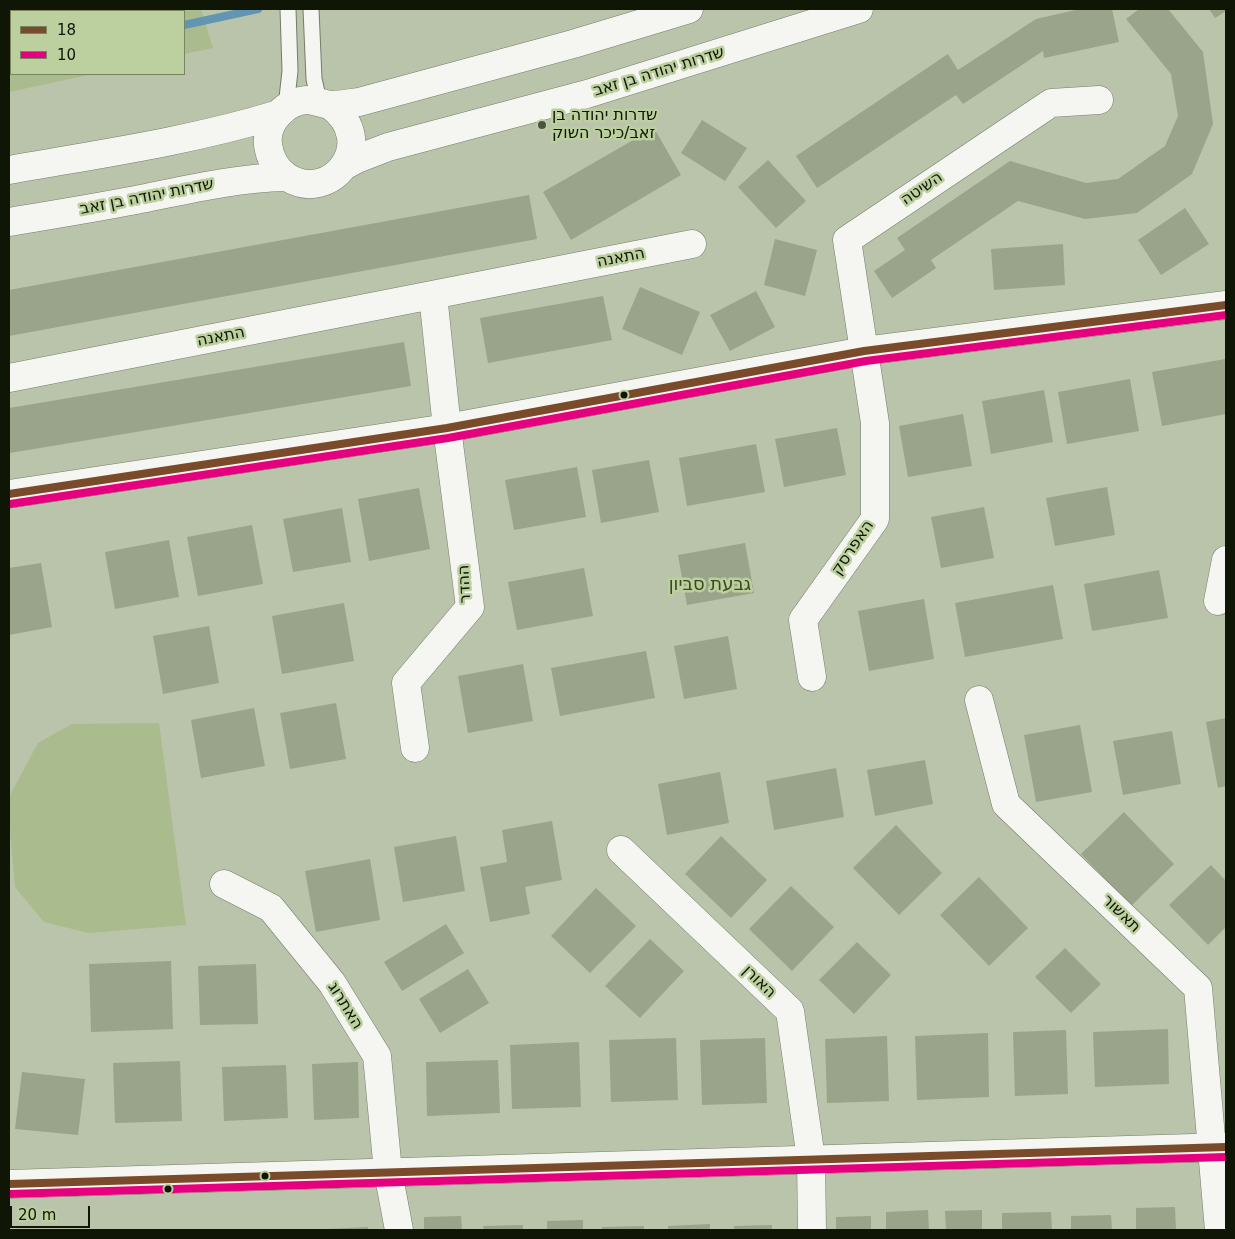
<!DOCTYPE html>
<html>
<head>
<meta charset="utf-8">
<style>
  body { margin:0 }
  #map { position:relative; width:1235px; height:1239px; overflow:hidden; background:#bac4aa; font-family:"DejaVu Sans",sans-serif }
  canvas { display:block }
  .frame { position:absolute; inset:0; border:10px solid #101605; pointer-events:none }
  .legend { position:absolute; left:10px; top:10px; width:175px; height:65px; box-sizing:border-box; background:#bccf9f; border:1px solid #778561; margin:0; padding:6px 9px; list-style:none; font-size:15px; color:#101605 }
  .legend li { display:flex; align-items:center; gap:10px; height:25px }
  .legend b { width:25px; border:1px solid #778561 }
  .scale { position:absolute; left:10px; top:1206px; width:80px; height:22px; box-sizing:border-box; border:2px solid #101605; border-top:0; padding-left:6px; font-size:15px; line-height:18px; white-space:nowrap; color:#101605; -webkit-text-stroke:4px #bccf9f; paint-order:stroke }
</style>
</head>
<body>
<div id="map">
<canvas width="1235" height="1239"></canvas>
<div class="frame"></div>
<ul class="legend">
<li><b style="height:6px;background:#7a4b2a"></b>18</li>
<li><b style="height:6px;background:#e5007d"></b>10</li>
</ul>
<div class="scale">20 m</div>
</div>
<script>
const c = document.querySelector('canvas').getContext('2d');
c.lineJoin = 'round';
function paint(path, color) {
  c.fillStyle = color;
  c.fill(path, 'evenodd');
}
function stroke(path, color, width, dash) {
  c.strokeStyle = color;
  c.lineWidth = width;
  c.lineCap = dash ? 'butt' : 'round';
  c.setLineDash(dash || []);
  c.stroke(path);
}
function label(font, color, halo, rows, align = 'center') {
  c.font = font + ' "DejaVu Sans","Noto Sans Hebrew",sans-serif';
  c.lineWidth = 5;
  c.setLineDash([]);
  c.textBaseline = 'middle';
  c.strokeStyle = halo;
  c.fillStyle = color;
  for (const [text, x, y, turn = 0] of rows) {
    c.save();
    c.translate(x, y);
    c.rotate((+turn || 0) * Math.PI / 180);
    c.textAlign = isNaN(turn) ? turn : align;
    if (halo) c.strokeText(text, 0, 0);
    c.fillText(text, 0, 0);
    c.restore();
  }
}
const green = new Path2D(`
  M9,9H201L213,48L184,54V11H11V74H93L9,92Z
  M159,723L186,925L89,933L44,922L15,887L9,819V797L38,743L72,724Z`);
const stream = new Path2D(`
  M184,25L258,9
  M9,62L11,61`);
const building = new Path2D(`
  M1080,9H1112L1119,42L1044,58L1043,51L963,104L956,95L817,188L796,156L948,54L958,70L1036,19Z
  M1139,9H1168L1203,52L1213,124L1192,174L1137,213L1085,219L1018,201L931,260L936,268L892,298L874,271L905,250L897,238L1010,161L1086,183L1118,179L1165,146L1178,116L1171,74L1126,19Z
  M1209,9H1226V11L1215,18Z
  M702,120L747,148L725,181L681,153Z
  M654,128L681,175L571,240L543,192Z
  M768,160L806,201L776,228L738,187Z
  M529,195L537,239L9,336V290Z
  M1185,208L1209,244L1161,275L1138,240Z
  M775,239L817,250L805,296L764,285Z
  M1063,244L1065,285L994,290L991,249Z
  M640,287L700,312L682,355L622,329Z
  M756,291L775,327L730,351L710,315Z
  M603,296L612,340L488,363L480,318Z
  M404,342L411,386L10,453L9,408Z
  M1225,359L1226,414L1162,426L1152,372Z
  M1130,379L1139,431L1067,444L1058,392Z
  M1044,390L1053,442L991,454L982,401Z
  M963,414L972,466L908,477L899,426Z
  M837,428L846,475L784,487L775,439Z
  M756,444L765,492L687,506L679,458Z
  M649,460L659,512L601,523L592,470Z
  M577,467L586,517L514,530L505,480Z
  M1107,487L1115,535L1055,546L1046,498Z
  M419,488L430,549L369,561L358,499Z
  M984,507L994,558L941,568L931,517Z
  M342,508L351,562L293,572L283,519Z
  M252,525L263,584L198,596L187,537Z
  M169,540L179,597L115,609L105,552Z
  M745,543L754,593L687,605L678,555Z
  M41,563L52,627L9,635V568Z
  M584,568L593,616L517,630L508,582Z
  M1159,570L1168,618L1092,631L1084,584Z
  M1053,585L1063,639L965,657L955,603Z
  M924,599L934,659L869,671L858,611Z
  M344,603L354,661L282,674L272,616Z
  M209,626L219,683L163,694L153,636Z
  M728,636L737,689L684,699L674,646Z
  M646,651L655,698L560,716L551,668Z
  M523,664L533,721L468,733L458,676Z
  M336,703L346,759L290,769L280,713Z
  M254,708L265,766L201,778L191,720Z
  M1226,718V786L1218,788L1206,722Z
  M1080,725L1092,792L1036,802L1024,735Z
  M1172,731L1181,784L1123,795L1113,741Z
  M925,760L933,804L875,816L867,770Z
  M836,768L844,817L774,830L766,781Z
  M720,772L729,823L667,835L658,784Z
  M1124,812L1174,864L1131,906L1081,854Z
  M552,821L562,880L525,887L530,914L490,922L480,867L507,862L502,830Z
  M896,825L942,873L899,915L853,868Z
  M456,836L465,891L403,902L394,847Z
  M721,836L767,880L731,918L685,874Z
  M370,859L380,920L316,932L305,871Z
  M1211,865L1226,881V927L1208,945L1169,905Z
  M979,877L1028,928L989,966L940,915Z
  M791,886L834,927L792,971L749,929Z
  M596,888L636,926L590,973L551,936Z
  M446,924L464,953L402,991L384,962Z
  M650,939L684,971L640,1018L605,986Z
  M857,942L891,975L854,1014L819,980Z
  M1065,948L1101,984L1071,1013L1035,977Z
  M171,961L173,1029L91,1032L89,964Z
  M256,964L258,1024L200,1025L198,966Z
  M468,969L489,1003L440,1033L419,999Z
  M1168,1029L1169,1084L1095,1087L1093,1032Z
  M1066,1030L1068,1094L1015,1096L1013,1032Z
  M988,1033L989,1097L917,1100L915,1036Z
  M887,1036L889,1101L827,1103L825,1039Z
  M676,1038L678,1100L611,1102L609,1040Z
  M765,1038L767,1103L702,1105L700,1040Z
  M579,1042L581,1107L512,1109L510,1045Z
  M498,1060L500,1113L427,1116L426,1062Z
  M180,1061L182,1121L115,1123L113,1063Z
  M358,1062L359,1118L314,1120L312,1064Z
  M286,1065L288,1118L224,1121L222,1067Z
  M22,1072L85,1079L78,1135L15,1129Z
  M1175,1207L1176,1230H1136V1208Z
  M928,1210L929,1230H886V1212Z
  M982,1210V1230H946L945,1211Z
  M1051,1212L1052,1230H1002V1213Z
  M1111,1215L1112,1230H1071V1216Z
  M461,1216L462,1230H424V1217Z
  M871,1216V1230H836V1217Z
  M583,1220V1230H547V1221Z
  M710,1224V1230H668V1226Z
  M523,1225V1230H484L483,1226Z
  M772,1225V1230H734V1226Z
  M644,1226V1230H602V1227Z
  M368,1227V1230H326V1229Z`);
const lane = new Path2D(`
  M311,9L314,79L319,101
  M286,107L290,71L288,9`);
const street = new Path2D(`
  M9,378L692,244
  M1218,601L1226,560
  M812,677L803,620L875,519V423L847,240L1051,103L1099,100
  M979,700L1006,804L1198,988L1219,1230
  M415,748L406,683L470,607L447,428L433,295
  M621,850L790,1011L811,1159L812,1230
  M224,884L271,908L332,983L377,1056L388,1172L399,1230`);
const secondary = new Path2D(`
  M330,105C381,143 330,205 287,177C276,170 270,158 268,145C265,122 286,100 309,100C317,101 325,105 332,105C341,105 350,103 359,102L573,44L689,9
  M344,166L357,159L388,147L587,94L859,9
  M9,170C99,154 191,141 279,114
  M9,222C51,215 94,208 136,200C186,190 235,178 286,177
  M9,494L447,428L864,351L1226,305
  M9,1184L1226,1147`);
const bus1 = new Path2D(`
  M9,494L447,428L864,351L1226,305
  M9,1184L1226,1147`);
const bus2 = new Path2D(`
  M10,504L448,438L866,361L1226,315
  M9,1194L1226,1157`);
const markers = [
  [542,125,5,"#4c533f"],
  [624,395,4.5,"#101605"],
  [265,1176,4.5,"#101605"],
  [168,1189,4.5,"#101605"]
];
const streetNames = [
  ["שדרות יהודה בן זאב",659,72,-17],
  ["השיטה",922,189,-34],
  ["שדרות יהודה בן זאב",147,197,-11],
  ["התאנה",621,258,-11],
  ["התאנה",221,337,-11],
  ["האפרסק",853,548,-56],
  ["ההדר",465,584,-93],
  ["תאשור",1121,914,44],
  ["האורן",759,982,44],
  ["האתרוג",345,1006,58]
];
const poiNames = [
  ["שדרות יהודה בן",552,116],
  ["זאב/כיכר השוק",552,134]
];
const neighbourhoodNames = [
  ["גבעת סביון",710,585]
];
paint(green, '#aabb8d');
stroke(stream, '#6294b3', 8);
paint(building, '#9aa48a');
stroke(lane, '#757c69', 17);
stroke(street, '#757c69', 29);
stroke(secondary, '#757c69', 29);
stroke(lane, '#f5f6f2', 15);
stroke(street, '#f5f6f2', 28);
stroke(secondary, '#f5f6f2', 28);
stroke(bus1, '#7a4b2a', 8);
stroke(bus2, '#e5007d', 8);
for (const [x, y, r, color] of markers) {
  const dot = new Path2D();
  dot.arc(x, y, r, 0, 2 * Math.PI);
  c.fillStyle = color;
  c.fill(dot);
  stroke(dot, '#bccf9f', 2);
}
label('16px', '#101605', '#bccf9f', streetNames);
label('16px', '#101605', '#bccf9f', poiNames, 'left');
label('18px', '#39481d', '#bccf9f', neighbourhoodNames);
</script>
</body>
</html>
